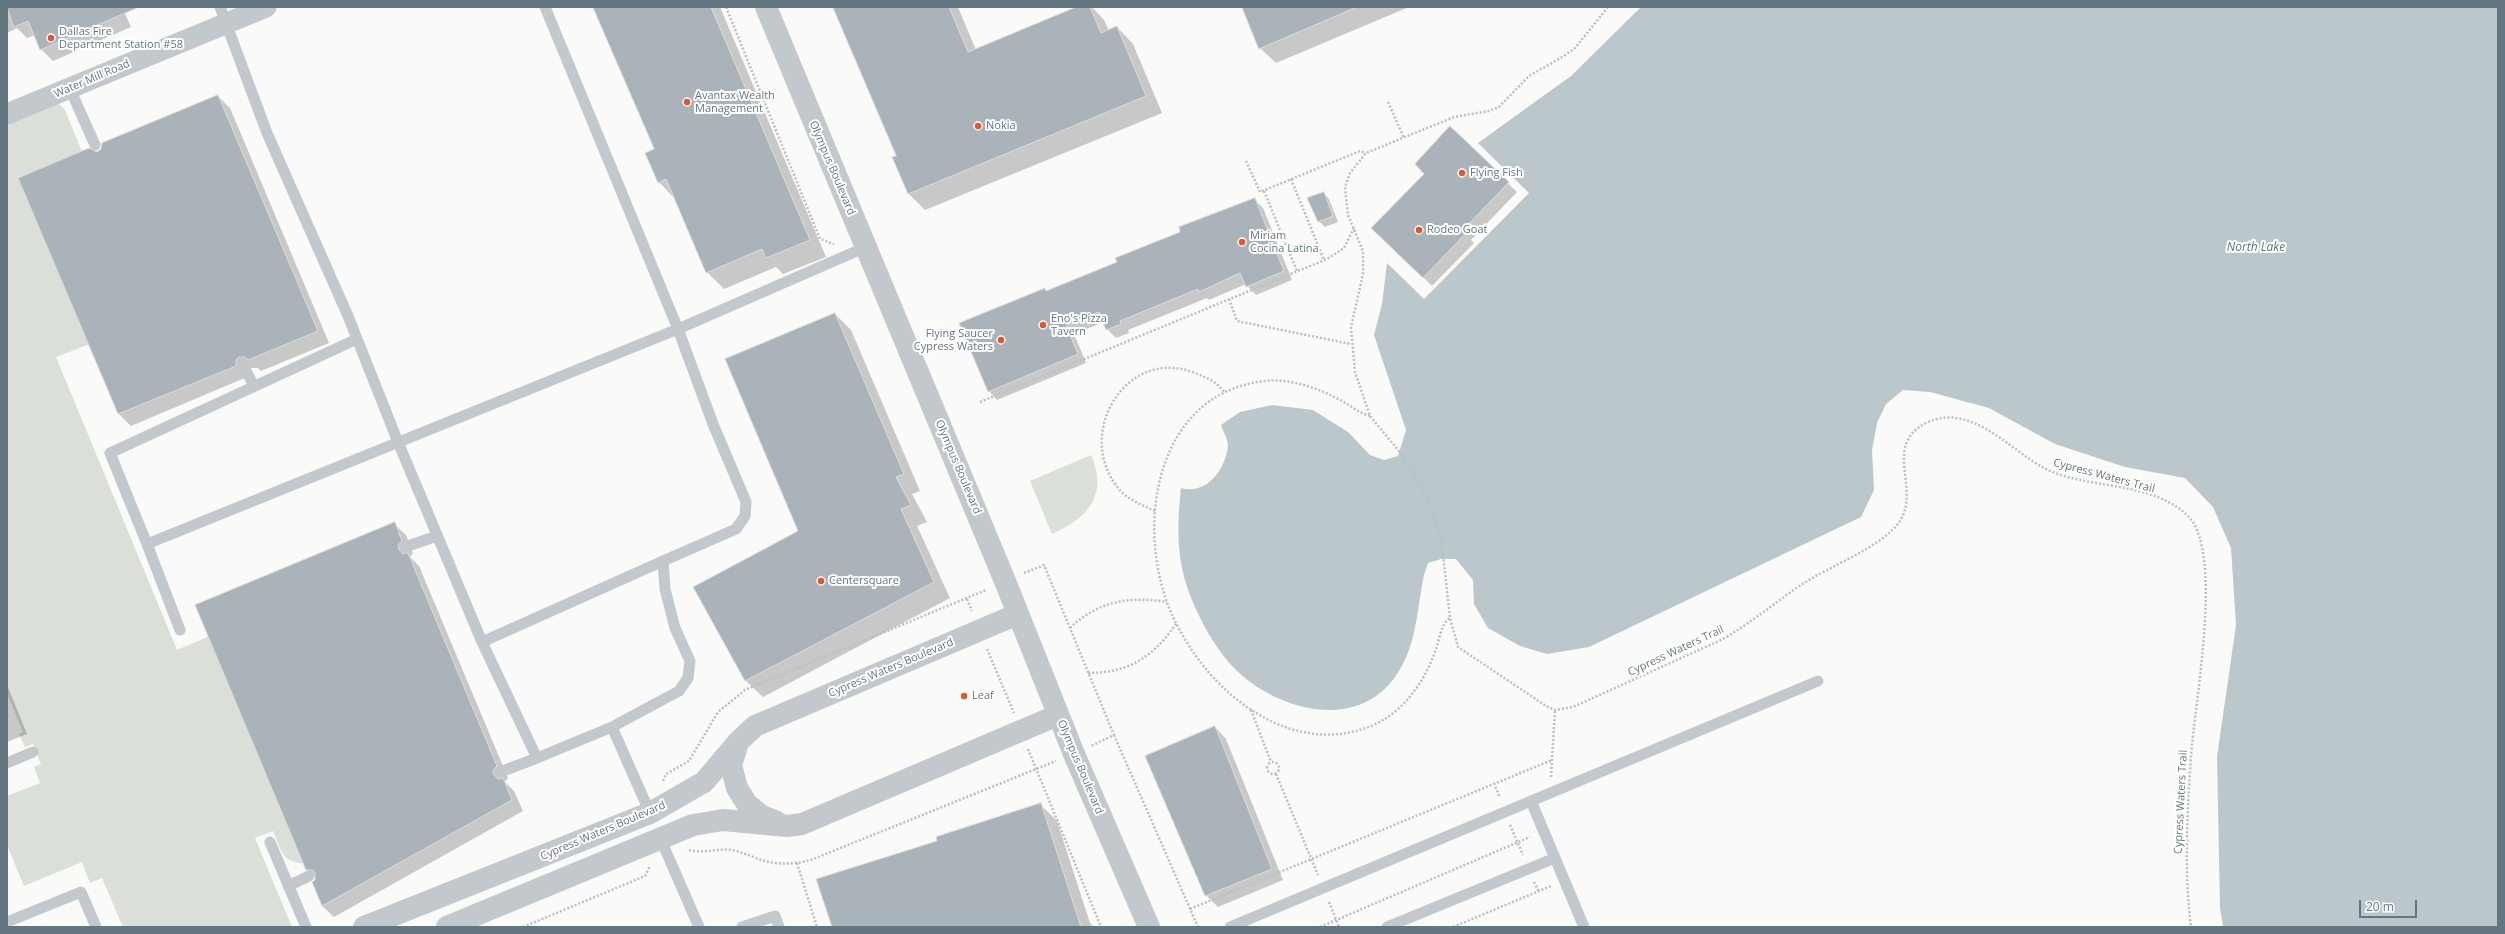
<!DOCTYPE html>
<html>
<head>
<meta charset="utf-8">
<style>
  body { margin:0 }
  #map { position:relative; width:2505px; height:934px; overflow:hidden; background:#fafaf8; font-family:"Open Sans",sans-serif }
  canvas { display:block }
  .frame { position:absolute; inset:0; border:8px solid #657683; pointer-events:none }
  .scale { position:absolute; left:2359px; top:900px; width:58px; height:18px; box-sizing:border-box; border:2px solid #657683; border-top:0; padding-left:5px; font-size:12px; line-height:14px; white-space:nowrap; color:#657683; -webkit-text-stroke:3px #fff; paint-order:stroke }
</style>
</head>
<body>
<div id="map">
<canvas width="2505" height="934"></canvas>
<div class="frame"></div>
<div class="scale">20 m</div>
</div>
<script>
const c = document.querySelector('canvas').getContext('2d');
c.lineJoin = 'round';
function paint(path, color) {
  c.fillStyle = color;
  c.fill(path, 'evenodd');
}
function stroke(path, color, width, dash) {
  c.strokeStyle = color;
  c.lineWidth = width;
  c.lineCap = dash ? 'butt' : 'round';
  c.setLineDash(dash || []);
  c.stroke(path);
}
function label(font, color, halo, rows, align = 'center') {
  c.font = font + ' "Open Sans",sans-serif';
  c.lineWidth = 4;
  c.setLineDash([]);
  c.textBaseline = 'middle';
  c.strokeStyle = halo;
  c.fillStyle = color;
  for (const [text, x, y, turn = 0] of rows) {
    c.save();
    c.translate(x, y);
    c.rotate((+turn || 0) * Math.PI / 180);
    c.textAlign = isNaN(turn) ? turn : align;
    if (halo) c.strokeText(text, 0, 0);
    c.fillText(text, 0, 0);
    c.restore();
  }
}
const green = new Path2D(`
  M59,104L65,110L84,157L95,342L56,357L177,650L216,633L309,864C281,862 283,854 273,831L255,838L292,927H123L102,878L90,883L82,862L24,886L7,845V796L40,783L34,767L41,764L33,744L25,747L19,734L23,732L7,693V124Z
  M1091,455C1109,495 1087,519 1052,534L1030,481Z`);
const water = new Path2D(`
  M1641,7H2498V927H2223L2220,907L2217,757L2236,625L2231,548L2213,507L2185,478L2125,467L2055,444L1989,408L1930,392L1903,390L1886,404L1877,423L1872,450L1874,490L1861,517L1589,647L1547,654L1520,646L1488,628L1474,604L1473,580L1456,559H1441L1428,563L1424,575C1417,608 1417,645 1397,674C1359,732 1280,712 1236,670C1217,651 1200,621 1190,595C1176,557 1177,528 1181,488C1207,495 1225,470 1228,446C1228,440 1223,431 1221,425L1240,412L1272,405L1313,410L1348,432L1370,455L1384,460L1398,456L1406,430L1374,335L1382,304L1387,263L1424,299L1529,193L1478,143L1571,76Z`);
const shadow = new Path2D(`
  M7,7H122L131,27L53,61L41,49L35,35L27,38L17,28L7,33Z
  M595,7H720L826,257L783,274L776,267L724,289L707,272L675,199L659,182L655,150Z
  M834,7H958L976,50L1079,7H1092L1104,20L1109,31L1117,27L1133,44L1162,113L925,210L909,194L893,158L897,156Z
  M1243,7H1409L1276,63L1260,48Z
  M218,96L230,108L329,343L261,371L258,368H251L247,371V377L131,426L119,414L20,179L98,153Z
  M1451,128L1517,192L1471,240L1474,243L1432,286L1373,228L1426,174Z
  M1324,193L1329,199L1338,222L1325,227L1319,221Z
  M1254,199L1263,208L1292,280L1256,295L1246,284L1209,300L1207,298L1128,330L1129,333L1116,338L1107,329L1104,322L1074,334L1086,363L997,400L989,391L1045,289L1048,292L1118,263Z
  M835,314L851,330L920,491L912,494L927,522L917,526L950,598L763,697L746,681L694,587L799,532Z
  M394,524L406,535L413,553L410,557L419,566L508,778L505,782L514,791L523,811L334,917L322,906L316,878L307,869Z
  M7,685L27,734L7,742Z
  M1215,727L1226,739L1283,880L1218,907L1206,895Z
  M1040,804L1057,821L1090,923L1094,927H833L938,841Z`);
const building = new Path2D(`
  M7,7H139L40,50L28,21L14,27Z
  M593,7H711L810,240L766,258L762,249L706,273L666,179L658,183L645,153L654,149Z
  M833,7H949L968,52L1076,7H1090L1101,33L1117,26L1146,96L908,194L892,157L896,156Z
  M1242,7H1357L1259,49Z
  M218,95L318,331L248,360L245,357H239L236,360V366L118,414L18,178L89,148L97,152L101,149L102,143Z
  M1450,126L1509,182L1463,230L1466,233L1423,278L1371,228L1424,174L1415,164Z
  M1324,192L1333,216L1318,222L1307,198Z
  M1255,198L1284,271L1246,287L1240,273L1199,292L1198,289L1120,321L1121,324L1106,330L1099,312L1066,325L1078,354L988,392L959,323L1045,288L1046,291L1117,262L1115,258L1180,232L1179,227Z
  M835,313L904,474L896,477L911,505L901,509L934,582L745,681L693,587L798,531L725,359Z
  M395,522L402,541L398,545L399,550L403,554L408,553L497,766L493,770L494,775L498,779L503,778L512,800L322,906L312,882L315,880V873L313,870H306L195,605Z
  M1215,726L1272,869L1205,896L1145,756Z
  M1041,803L1081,927H832L816,879L937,841L936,837Z`);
const path = new Path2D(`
  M726,7L820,239L834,244
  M1608,7L1575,48L1564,56L1529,76L1499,107L1489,111L1454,117L1366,153L1350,173L1345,187L1348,215L1363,251V274L1351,327L1355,372L1370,416L1403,456L1431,505L1441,536L1450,618L1458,647L1546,706L1555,710L1573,707L1721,640C1750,624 1774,603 1801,585C1829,566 1883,547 1900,521C1921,488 1882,446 1926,423C1971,401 2010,451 2046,469C2089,490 2149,480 2187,515C2225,550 2194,705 2191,757C2187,814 2184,870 2191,927
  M1388,102L1404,138
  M1246,161L1260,192L1360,151L1366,153
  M1291,179L1324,260
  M1264,191L1297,271
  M1229,299L1237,321L1351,344
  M980,402L1327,259L1344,248L1354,228
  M1370,416C1359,413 1351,406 1342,401C1321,389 1290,378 1265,381C1150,393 1132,540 1177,625C1197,663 1224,695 1263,717C1293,734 1329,740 1363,729C1401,717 1425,683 1437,646C1440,637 1441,624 1450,618
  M1155,511C1142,505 1128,500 1119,489C1073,435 1126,345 1195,373C1208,378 1217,382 1225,393
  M1024,573L1044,565L1114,735L1091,746
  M967,599L972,611
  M1070,628C1098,601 1129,596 1167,602
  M987,649L1014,713
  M1088,673C1129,673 1153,657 1176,624
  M1251,710L1271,762
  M1114,735L1198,927
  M1028,749L1101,927
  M1267 768a6 6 0 1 1 12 0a6 6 0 1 1-12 0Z
  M1276,774L1318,875
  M1551,777L1555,710
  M663,781L666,774L689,761L718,712L745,690L986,590
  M1494,783L1500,798
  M1510,825L1523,855
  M689,850C704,854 717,848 732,850C743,852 754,858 765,861C780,865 796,864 811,860L1056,761
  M797,863L817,927
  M1534,882L1539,892
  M1329,902L1339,927
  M1190,909L1552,760
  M523,927L645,876L650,866
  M1320,927L1530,837
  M1453,927L1551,886`);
const service = new Path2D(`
  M220,7L267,133L348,316L398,442L482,642L537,758L612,727L679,691L688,678L690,661L675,628L665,589L663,561L736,529L745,516L746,502L713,424L678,329L545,7
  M70,89L95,145
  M242,363L254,386
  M147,544L110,453L357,339
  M405,547L437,536
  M180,630L147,544L678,329L866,247
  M482,642L663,561
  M612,727L650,813
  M7,763L33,752
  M500,772L537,758
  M1531,801L1555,858
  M661,840L699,927
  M270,842L306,927
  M288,886L309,876
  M7,922L81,892L96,927
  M742,927L775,916L779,927
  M1230,927L1818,681
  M1387,927L1555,858L1584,927`);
const minor = new Path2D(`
  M7,114L266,7`);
const tertiary = new Path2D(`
  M766,7L1005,581L1074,754L1149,927
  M738,743L731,765L737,788L747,804L762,816L777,822
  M364,927L650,813L704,782L738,742L755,726L1018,614
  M447,927L693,825L723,820L787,826L802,824L1058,715`);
const markers = [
  [51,38,4,"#e4572e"],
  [687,102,4,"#e4572e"],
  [978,126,4,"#e4572e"],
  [1462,173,4,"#e4572e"],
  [1419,230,4,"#e4572e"],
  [1242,242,4,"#e4572e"],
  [1043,325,4,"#e4572e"],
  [1001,340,4,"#e4572e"],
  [821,581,4,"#e4572e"],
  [964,696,4,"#e4572e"]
];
const poiNames = [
  ["Dallas Fire",59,32],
  ["Department Station #58",59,45],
  ["Avantax Wealth",695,96],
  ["Management",695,109],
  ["Nokia",986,126],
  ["Flying Fish",1470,173],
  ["Rodeo Goat",1427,230],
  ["Miriam",1250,236],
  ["Cocina Latina",1250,249],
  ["Eno's Pizza",1051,319],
  ["Tavern",1051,332],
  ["Flying Saucer",993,334,"right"],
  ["Cypress Waters",993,347,"right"],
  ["Centersquare",829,581],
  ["Leaf",972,696]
];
const streetNames = [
  ["Water Mill Road",92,79,-23],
  ["Olympus Boulevard",832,168,67],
  ["Olympus Boulevard",958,467,67],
  ["Cypress Waters Trail",2104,476,15],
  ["Cypress Waters Trail",1676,651,-25],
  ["Cypress Waters Boulevard",891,668,-23],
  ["Olympus Boulevard",1080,767,67],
  ["Cypress Waters Trail",2181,802,-87],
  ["Cypress Waters Boulevard",603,831,-23]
];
const waterNames = [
  ["North Lake",2256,248]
];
paint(green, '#dadfd7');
paint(water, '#bbc7cb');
paint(shadow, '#0003');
paint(building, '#aab3b9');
stroke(building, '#dcdcda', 1);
stroke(path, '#bbbfc2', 2.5, [2, 2]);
stroke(service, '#c3c8cc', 11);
stroke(minor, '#c3c8cc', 21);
stroke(tertiary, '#c3c8cc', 22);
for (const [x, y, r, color] of markers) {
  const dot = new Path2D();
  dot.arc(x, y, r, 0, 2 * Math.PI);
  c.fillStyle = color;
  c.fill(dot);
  stroke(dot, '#fff', 1.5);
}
label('11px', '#657683', '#fff', poiNames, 'left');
label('11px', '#657683', '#fff', streetNames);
label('italic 12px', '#60757c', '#fff', waterNames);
</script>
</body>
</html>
